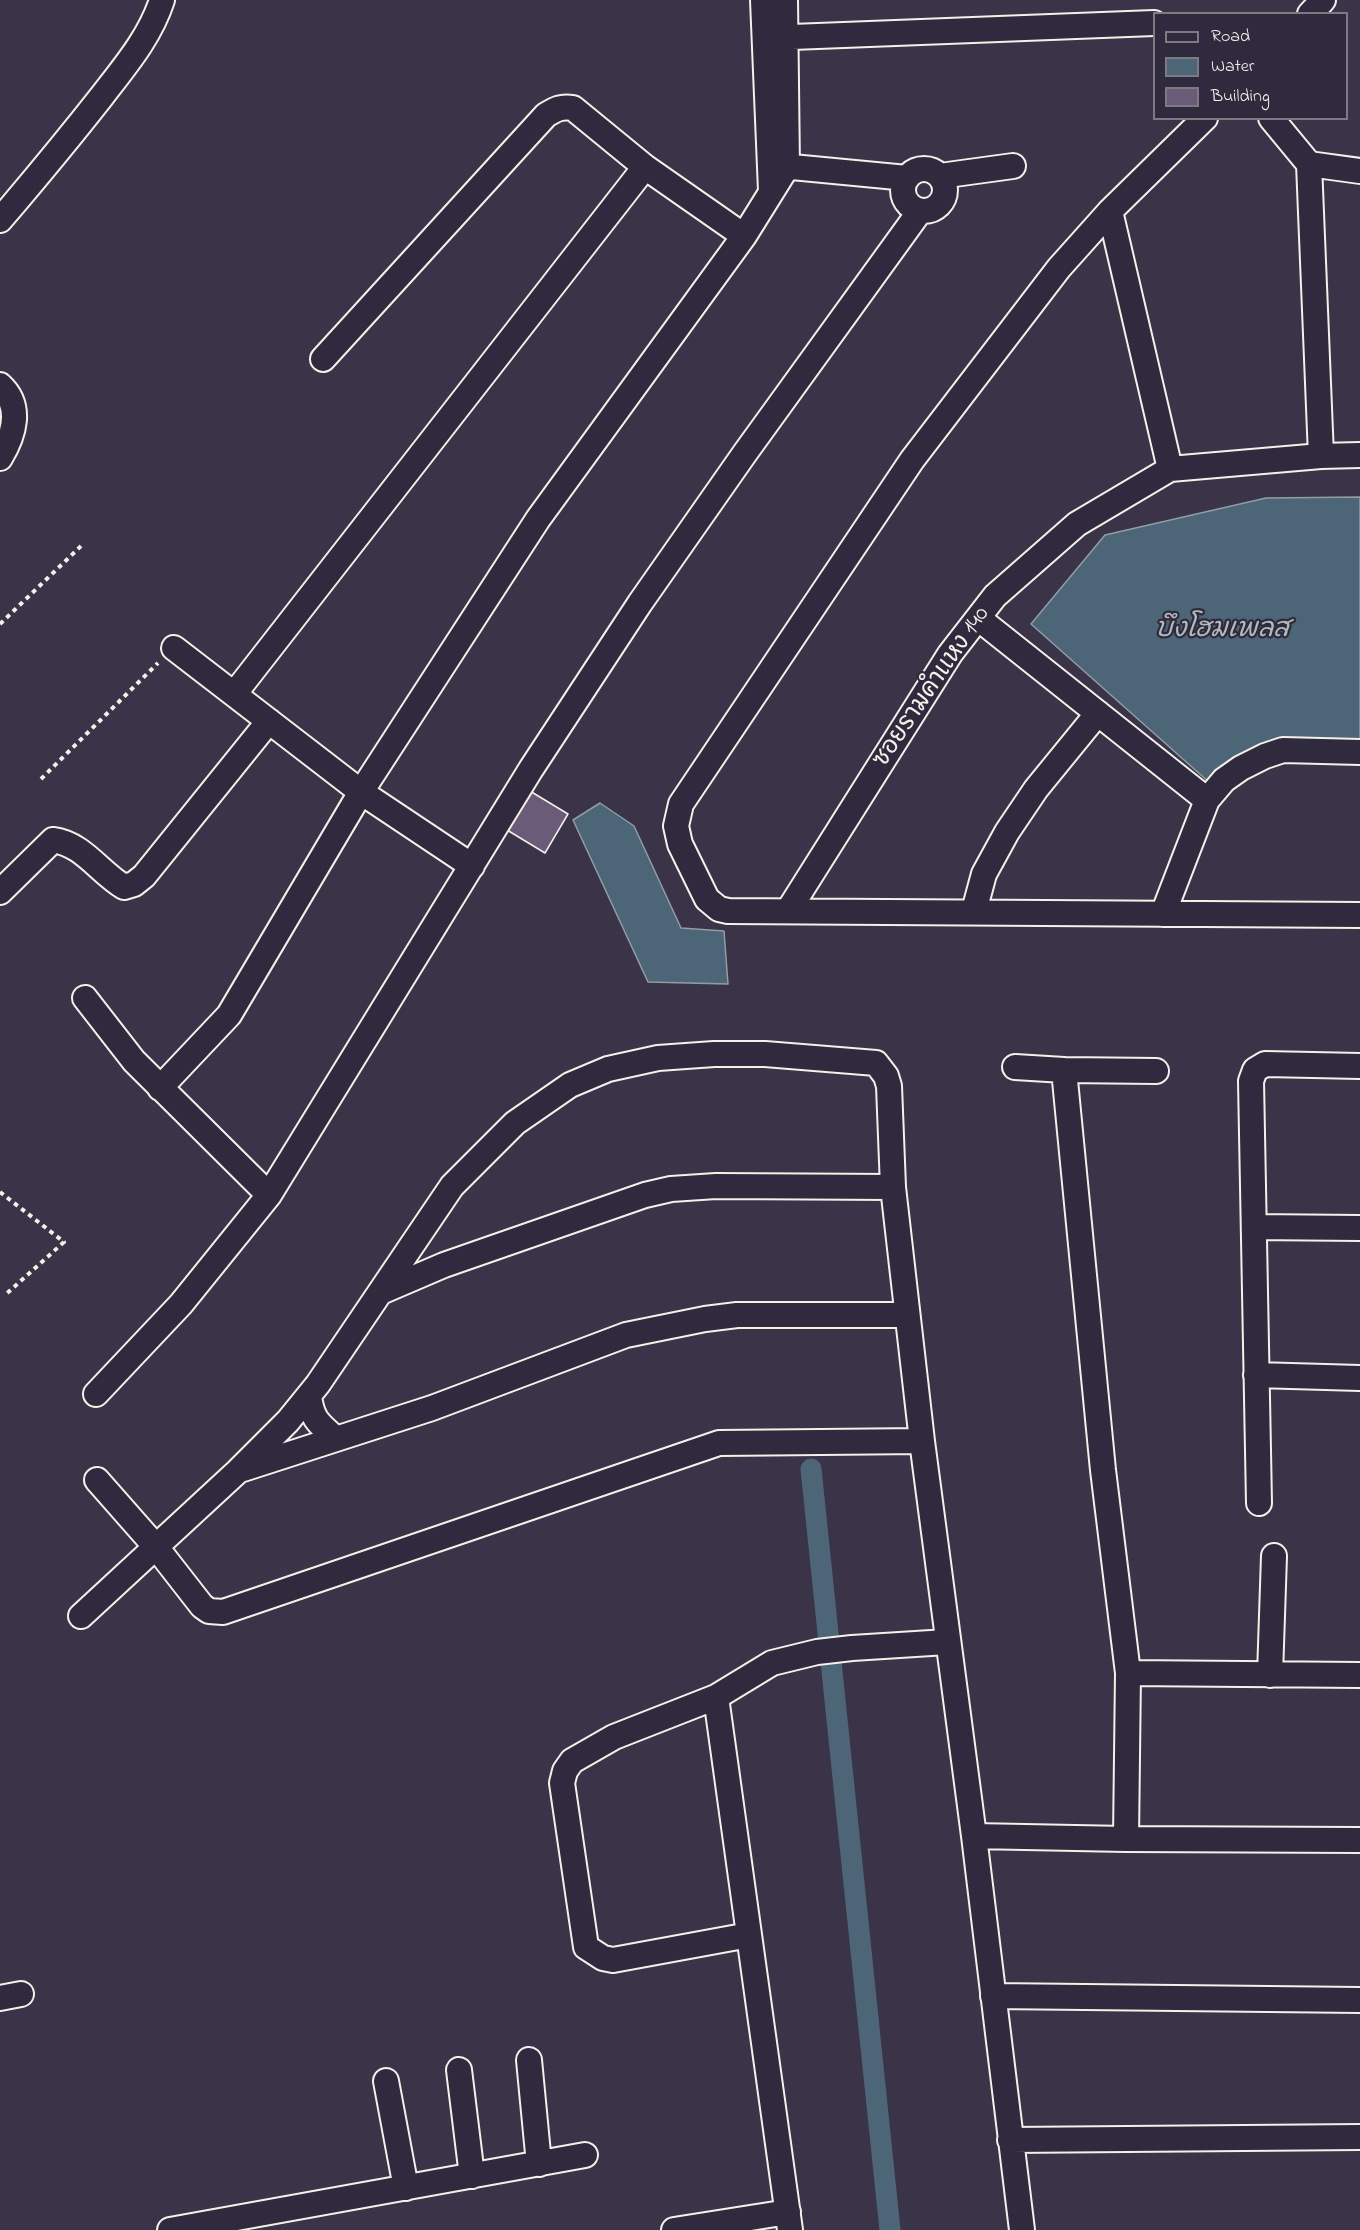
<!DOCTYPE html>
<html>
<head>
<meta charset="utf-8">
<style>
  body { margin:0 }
  #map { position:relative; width:1360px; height:2230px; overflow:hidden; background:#3b3449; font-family:"Indie Flower",sans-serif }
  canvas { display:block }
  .legend { position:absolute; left:1153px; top:12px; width:195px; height:108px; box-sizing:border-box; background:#2f2a3d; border:2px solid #7e7a81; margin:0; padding:8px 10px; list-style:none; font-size:18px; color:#f4f1e8 }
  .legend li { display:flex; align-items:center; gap:12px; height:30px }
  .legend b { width:30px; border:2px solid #7e7a81 }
</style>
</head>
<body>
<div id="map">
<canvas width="1360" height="2230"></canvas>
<ul class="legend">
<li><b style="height:8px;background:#2f2a3d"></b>Road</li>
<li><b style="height:16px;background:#4d6677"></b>Water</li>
<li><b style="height:16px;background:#6a5c79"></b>Building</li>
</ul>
</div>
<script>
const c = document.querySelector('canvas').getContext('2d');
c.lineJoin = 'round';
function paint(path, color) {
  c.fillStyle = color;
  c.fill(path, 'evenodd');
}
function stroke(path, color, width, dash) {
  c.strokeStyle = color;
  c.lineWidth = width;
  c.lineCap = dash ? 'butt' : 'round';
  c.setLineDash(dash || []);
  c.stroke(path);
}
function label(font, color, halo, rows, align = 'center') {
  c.font = font + ' "Indie Flower","Playpen Sans Thai",sans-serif';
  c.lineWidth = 4.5;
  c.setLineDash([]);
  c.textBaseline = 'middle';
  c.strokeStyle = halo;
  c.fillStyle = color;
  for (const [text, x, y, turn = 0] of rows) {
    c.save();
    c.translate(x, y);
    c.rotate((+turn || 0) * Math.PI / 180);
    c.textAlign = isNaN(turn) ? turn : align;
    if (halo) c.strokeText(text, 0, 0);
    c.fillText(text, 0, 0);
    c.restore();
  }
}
const water = new Path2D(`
  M1360,497V742L1261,746L1211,784L1031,624L1105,535L1266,498Z
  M600,803L634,826L681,928L724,931L728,984L648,982L573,820Z`);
const canal = new Path2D(`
  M811,1469L890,2230`);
const building = new Path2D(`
  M525,788L568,814L545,853L502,827Z`);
const path = new Path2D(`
  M0,624L81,546
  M41,779L158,663
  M0,1192L64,1242L4,1296`);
const minor = new Path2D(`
  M763,0L771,191
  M1310,14L1323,0
  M766,38L1154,23
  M1205,118L1110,211L1059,268L912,460L681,804L676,826L680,844L707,899L719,909L728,911L1360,915
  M1271,118L1309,164L1321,456
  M1309,164L1360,171
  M771,165L907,178
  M903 190a21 21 0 1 1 42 0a21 21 0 1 1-42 0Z
  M940,176L1013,166
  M1110,211L1170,469
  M0,220C35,179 69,138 102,96C125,66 150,37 162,0
  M323,359L546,115C556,109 561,106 573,108L645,167L744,236
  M0,385C23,406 14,435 0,458
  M978,618L1207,800
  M174,648L361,792L472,866
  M235,693L645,167
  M0,892L53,840C83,844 99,872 124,887L134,884L144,876L269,721
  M788,911L950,654L995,596L1077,524L1170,469L1321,456L1360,455
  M974,911L984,874L1007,832L1036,789L1098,713
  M1163,914L1207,800L1224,780L1241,768L1265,756L1283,750L1360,752
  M85,998L134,1061L269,1195
  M1015,1067L1064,1070L1103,1470L1128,1673L1126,1839
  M1064,1070L1156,1071
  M160,1088L229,1015L361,792L538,519L744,236L787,167L785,0
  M1254,1227L1360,1228
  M381,1292L444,1265L645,1195L671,1189L716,1186L893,1187
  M1256,1375L1360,1378
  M96,1394L181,1304L269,1195L531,769L640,603L745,453L920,211
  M309,1396C312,1419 318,1423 335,1438
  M243,1469L432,1408L626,1335L705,1319L737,1315H907
  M97,1480L156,1547L202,1606L209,1611L223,1612L719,1443L922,1441
  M1259,1503L1251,1081L1255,1070L1265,1064L1360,1066
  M81,1616L238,1471L288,1421L318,1384L452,1186L515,1123L570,1085L608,1069L658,1058L714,1054H765L876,1063L886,1076L889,1086L893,1187L922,1441L974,1836L1022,2230
  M1128,1673L1360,1675
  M1270,1675L1274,1556
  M716,1697L790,2230
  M974,1836L1126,1839L1360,1840
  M749,1935L613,1960L603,1958L586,1947L562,1783L565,1771L572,1761L614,1737L716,1697L772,1663L817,1652L852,1648L947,1642
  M993,1996L1360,2000
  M0,1998L21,1994
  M529,2060L539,2164
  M459,2070L472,2176
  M386,2081L406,2188
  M1010,2140L1360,2137
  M170,2230L585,2155
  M674,2230L788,2212`);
const streetNames = [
  ["ซอยรามคำแหง 140",933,688,-56]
];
const waterNames = [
  ["บึงโฮมเพลส",1222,632]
];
paint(water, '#4d6677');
stroke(water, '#909ea4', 1.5);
stroke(canal, '#4d6677', 21);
paint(building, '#6a5c79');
stroke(building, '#f4f1e8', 1.5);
stroke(minor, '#f4f1e8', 28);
stroke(path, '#f4f1e8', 4, [4.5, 4.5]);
stroke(minor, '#2f2a3d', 24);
label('24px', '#f4f1e8', '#2f2a3d', streetNames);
label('italic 26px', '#b1b9bb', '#2f2a3d', waterNames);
</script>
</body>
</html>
